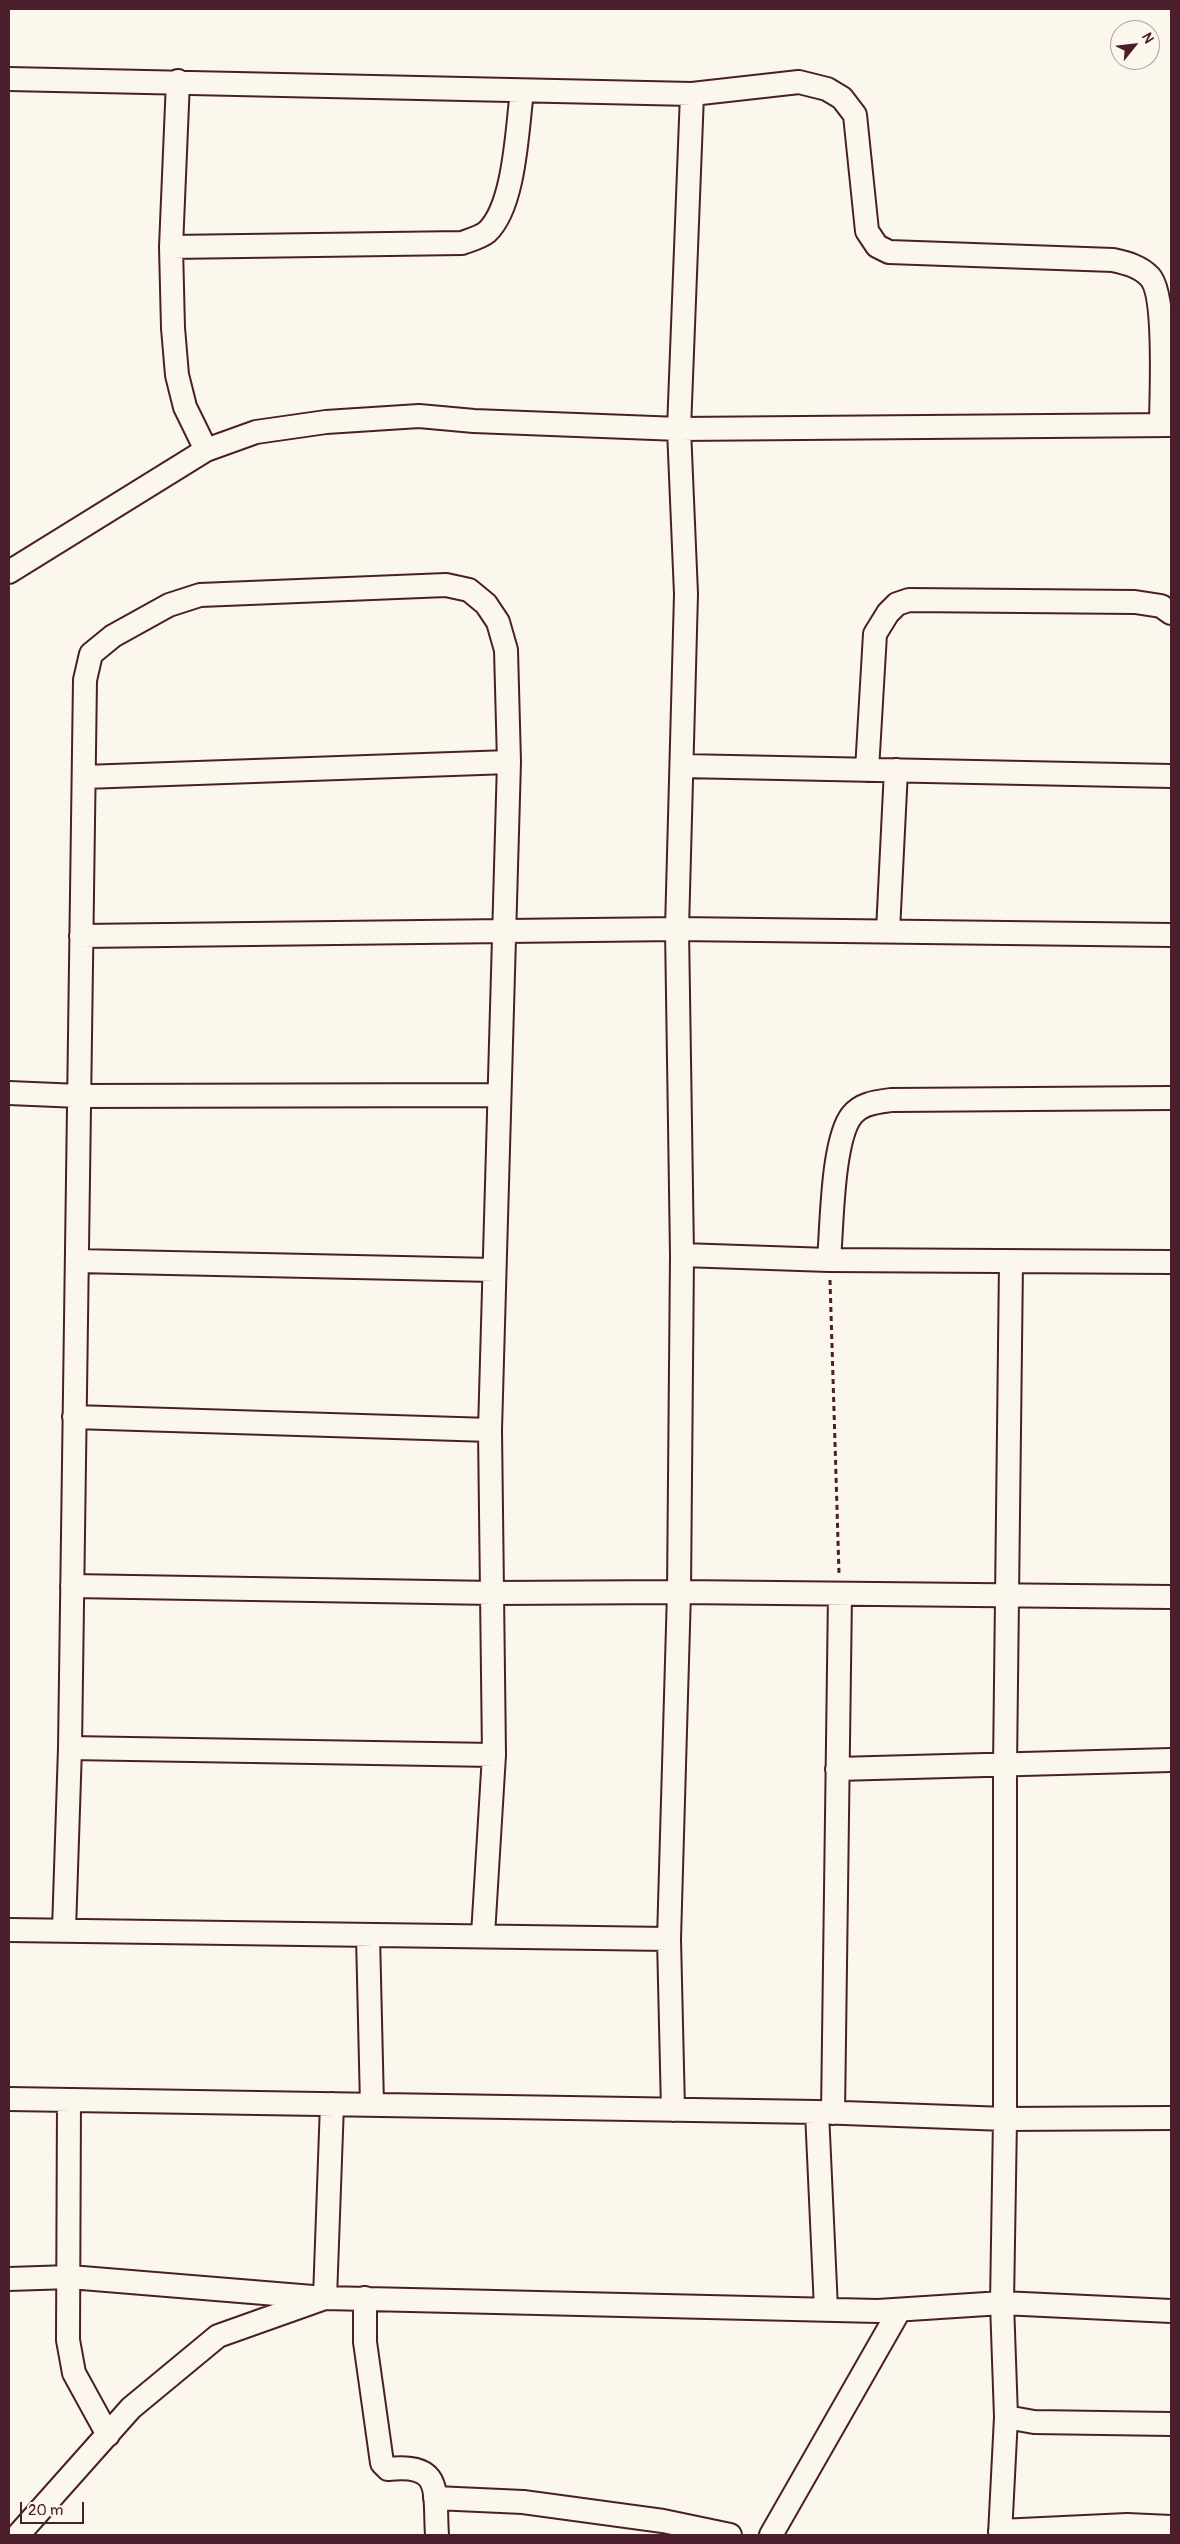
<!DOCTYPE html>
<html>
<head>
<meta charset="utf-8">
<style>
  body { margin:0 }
  #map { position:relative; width:1180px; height:2544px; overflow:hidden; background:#fbf7ec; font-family:Pangolin,sans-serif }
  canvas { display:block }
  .frame { position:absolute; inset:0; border:10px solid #4a1f2b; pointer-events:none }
  .north { position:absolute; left:1110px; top:20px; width:50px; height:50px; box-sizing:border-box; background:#fbf7ec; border:1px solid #b4a19f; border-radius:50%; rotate:61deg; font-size:14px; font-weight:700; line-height:20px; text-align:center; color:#4a1f2b }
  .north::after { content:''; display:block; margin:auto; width:18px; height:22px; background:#4a1f2b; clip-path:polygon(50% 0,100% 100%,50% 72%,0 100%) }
  .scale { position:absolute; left:20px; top:2502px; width:64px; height:22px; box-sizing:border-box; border:2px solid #4a1f2b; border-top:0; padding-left:6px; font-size:15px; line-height:18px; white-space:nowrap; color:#4a1f2b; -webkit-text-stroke:4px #fbf7ec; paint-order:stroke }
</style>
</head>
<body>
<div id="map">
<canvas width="1180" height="2544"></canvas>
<div class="frame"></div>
<div class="north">N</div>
<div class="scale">20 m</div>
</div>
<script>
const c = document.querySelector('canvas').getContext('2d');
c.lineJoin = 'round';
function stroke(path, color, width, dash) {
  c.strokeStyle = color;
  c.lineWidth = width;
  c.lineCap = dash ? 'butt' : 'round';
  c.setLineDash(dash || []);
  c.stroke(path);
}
const path = new Path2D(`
  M830,1280L839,1573`);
const street = new Path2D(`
  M9,79L692,94L799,82L827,89L842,98L855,115L867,231L877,246L889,252L1113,260C1126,263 1140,266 1150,277C1167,296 1161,396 1161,425
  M178,81L171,247L173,328L177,375L185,407L206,450
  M171,247L462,243C470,240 481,237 487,232C515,206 517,129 522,91
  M9,572L206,450L256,432L326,422L419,416L474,421L679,429L1171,425
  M682,766L1171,776
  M867,770L875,634L888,613L897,604L909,600L1135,602L1161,606L1171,613
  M84,777L509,762
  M888,931L896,770
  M81,936L677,929L1171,935
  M9,1093L79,1096L499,1095
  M682,1255L829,1260L1171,1262
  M829,1260C832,1226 832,1140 852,1115C862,1103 877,1102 891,1100L1171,1098
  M77,1261L494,1270
  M74,1417L490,1430
  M72,1586L493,1593L679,1592L1171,1597
  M70,1748L494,1755
  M837,1769L1171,1760
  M9,1930L669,1939
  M64,1930L70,1748L85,680L91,654L113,636L169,605L200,595L446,585L469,590L486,604L498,622L506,650L509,762L490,1430L494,1755L483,1935
  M368,1936L372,2105
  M9,2099L817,2112L1005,2119L1171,2118
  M69,2100L68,2340L74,2373L108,2435
  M673,2110L669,1939L679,1592L682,1255L677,929L686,594L679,429L692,94
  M817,2112L826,2309
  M833,2113L840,1594
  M9,2279L70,2277L325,2298L878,2311L1002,2303L1171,2311
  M365,2298V2342L382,2463L388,2469C444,2463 434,2492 437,2535
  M1006,2417L1034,2422L1171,2424
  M435,2498L523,2502L663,2521L730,2535
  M1000,2531L1127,2525L1171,2527
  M18,2535L131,2408L218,2336L325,2298L332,2104
  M771,2535L899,2311
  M1000,2535L1006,2417L1002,2303L1005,2119V1766L1011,1262`);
stroke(street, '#4a1f2b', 26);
stroke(path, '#4a1f2b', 3, [5, 4]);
stroke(street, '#fbf7ec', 22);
</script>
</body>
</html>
